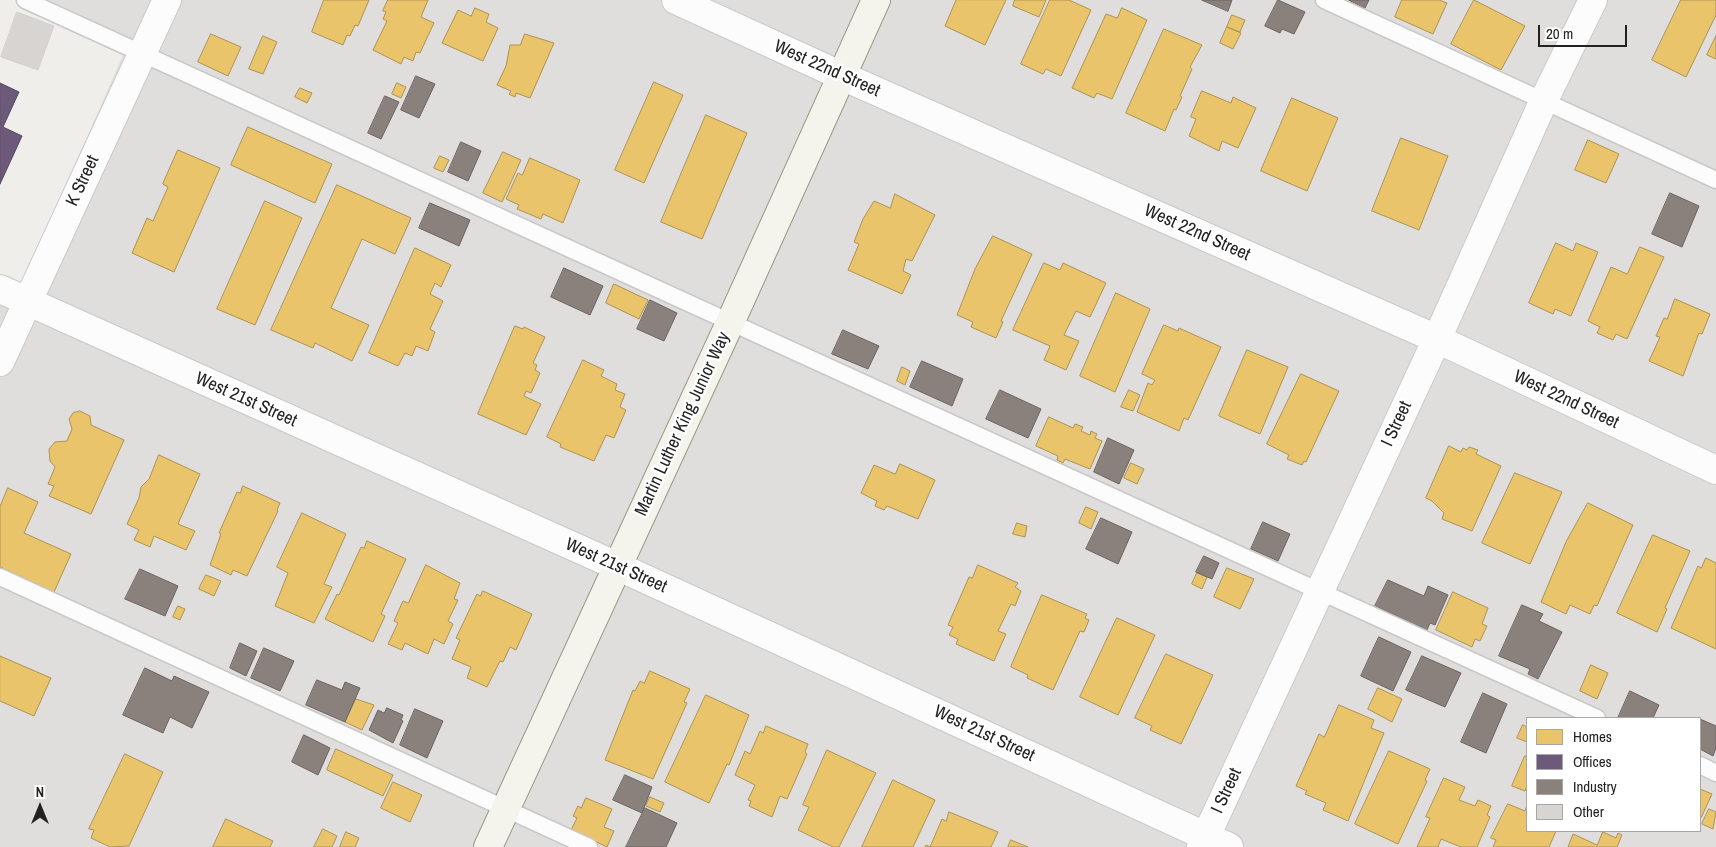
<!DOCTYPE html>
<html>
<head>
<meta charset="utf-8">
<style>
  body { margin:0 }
  #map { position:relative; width:1716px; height:847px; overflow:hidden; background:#f0eeeb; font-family:"Archivo Narrow",sans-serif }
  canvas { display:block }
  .legend { position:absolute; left:1526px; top:717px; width:175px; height:115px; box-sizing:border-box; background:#fff; border:1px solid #a7a7a7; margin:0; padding:6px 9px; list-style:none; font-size:15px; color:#222 }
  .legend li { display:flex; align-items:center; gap:10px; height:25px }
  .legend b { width:25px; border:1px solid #a7a7a7 }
  .north { position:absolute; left:15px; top:782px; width:50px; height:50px; -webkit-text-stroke:4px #fff; paint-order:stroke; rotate:0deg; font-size:14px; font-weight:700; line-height:20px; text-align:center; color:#222 }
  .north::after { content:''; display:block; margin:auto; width:18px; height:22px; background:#222; clip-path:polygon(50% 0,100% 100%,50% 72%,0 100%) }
  .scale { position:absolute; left:1538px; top:25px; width:89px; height:22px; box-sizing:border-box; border:2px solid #222; border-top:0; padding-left:6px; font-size:15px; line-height:18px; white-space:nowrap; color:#222; -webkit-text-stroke:4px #fff; paint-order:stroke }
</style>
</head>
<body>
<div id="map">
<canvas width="1716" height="847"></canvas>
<ul class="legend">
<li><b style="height:14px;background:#e9c46a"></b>Homes</li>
<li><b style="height:14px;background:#6d597a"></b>Offices</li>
<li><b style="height:14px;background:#8a817c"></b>Industry</li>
<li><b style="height:14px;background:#d7d4d2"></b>Other</li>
</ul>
<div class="north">N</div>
<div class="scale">20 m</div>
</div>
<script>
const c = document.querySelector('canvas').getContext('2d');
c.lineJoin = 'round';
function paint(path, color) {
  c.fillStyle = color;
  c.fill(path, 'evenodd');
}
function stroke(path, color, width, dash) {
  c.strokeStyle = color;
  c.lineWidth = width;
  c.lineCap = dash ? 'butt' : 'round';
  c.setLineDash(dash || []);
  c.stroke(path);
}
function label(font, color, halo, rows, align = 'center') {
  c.font = font + ' "Archivo Narrow",sans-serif';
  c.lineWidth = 5;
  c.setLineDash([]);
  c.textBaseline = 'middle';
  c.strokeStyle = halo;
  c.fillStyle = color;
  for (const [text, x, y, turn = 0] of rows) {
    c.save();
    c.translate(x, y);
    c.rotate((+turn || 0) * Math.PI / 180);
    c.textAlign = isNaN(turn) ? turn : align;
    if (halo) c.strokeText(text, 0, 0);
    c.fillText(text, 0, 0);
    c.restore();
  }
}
const residential = new Path2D(`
  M15,0H1716V847H0V280L22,284L124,53ZM1527,718H1700V831H1527Z`);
const homes = new Path2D(`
  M324,0H369L358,26L355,25L350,36L347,35L343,45L312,32Z
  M388,0H428L421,17L434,23L420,53L416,52L413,61L404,57L401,64L373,50L387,21L383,19L386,12L383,11Z
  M1006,0L985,45L945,26L956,0Z
  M1015,0H1046L1039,17L1013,6Z
  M1050,0H1069L1091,10L1061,76L1046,69L1043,74L1021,64Z
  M1402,0H1439L1447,3L1433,34L1395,17Z
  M1474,0L1525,26L1501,70L1451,44Z
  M1681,0H1716V15L1686,77L1652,60Z
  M475,8L489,14L486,22L498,28L483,61L442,43L458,10L471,16Z
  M1122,8L1147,20L1112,99L1097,93L1094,98L1072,88L1106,14L1117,18Z
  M1232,15L1245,20L1240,32L1227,27Z
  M1227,27L1241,33L1233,49L1220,43Z
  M1164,29L1202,45L1190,67L1192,69L1180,96L1182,97L1176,110L1174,109L1165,131L1126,113Z
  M211,34L241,47L228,76L198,62Z
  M525,34L554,43L530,98L516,93L515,97L509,94L511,91L497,85L506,66L510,45H520Z
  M263,36L277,42L263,74L249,69Z
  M1716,36V59L1707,55Z
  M654,82L683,95L644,183L615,170Z
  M397,83L406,87L401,98L392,94Z
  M300,88L312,93L307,103L295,97Z
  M1202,91L1231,103L1233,97L1256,108L1238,148L1222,141L1219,151L1189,136L1196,119L1191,117Z
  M1292,98L1338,118L1307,191L1261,171Z
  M706,115L747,133L702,239L661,222Z
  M248,127L332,164L315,203L231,165Z
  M1401,138L1448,156L1419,230L1372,211Z
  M1588,140L1619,154L1606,183L1575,170Z
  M178,150L220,168L174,272L132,253L147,218L153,221L168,187L163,184Z
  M503,152L521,160L502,202L483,193Z
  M440,156L449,160L443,172L434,168Z
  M530,158L580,180L563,223L543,214L541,219L517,209L519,205L506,199L518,173L522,175Z
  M337,185L411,218L395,254L362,239L331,308L369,325L352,361L315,343L313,348L271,330Z
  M895,194L935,215L912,261L906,259L903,271L911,275L902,294L848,270L859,244L854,242L863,219L874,201L890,208Z
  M265,201L302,218L255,325L217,309Z
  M993,236L1032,254L1001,321L1003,322L996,338L971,327L973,322L957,315L975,269Z
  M1556,243L1573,251L1576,243L1598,252L1571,316L1555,309L1553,314L1529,303Z
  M1640,247L1664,257L1627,339L1616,334L1613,340L1597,333L1600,327L1588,321L1611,267L1627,274Z
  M415,248L451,265L441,287L435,283L430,294L443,301L430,329L435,332L428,351L416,346L412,356L405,353L398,366L369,353Z
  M1044,263L1060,270L1063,263L1106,283L1090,317L1076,311L1064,335L1079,341L1066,370L1044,360L1050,346L1013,330Z
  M614,284L648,300L639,319L606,303Z
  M1116,293L1150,309L1115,392L1080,376Z
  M1675,299L1710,314L1702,334L1699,333L1683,376L1649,361L1660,337L1656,336L1664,318L1667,319Z
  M1164,325L1178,331L1179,328L1221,347L1188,420L1184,418L1179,431L1137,412L1148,383L1152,385L1155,380L1142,374Z
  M515,326L523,329L524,327L545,337L533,363L537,365L535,370L540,373L531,393L526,391L524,396L541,404L526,435L478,414Z
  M1247,350L1288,367L1260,434L1219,416Z
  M583,360L604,370L601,376L617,384L615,390L625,394L620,407L626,410L614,438L606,435L594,461L560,447L561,444L547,437Z
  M902,367L910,371L905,385L897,381Z
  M1301,374L1339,391L1306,462L1304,461L1302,465L1287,459L1289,455L1267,444Z
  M1129,390L1140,395L1133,411L1121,407Z
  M80,411L90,416L91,425L124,440L91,514L49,496L54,486L48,484L55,467L50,461L49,449L55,442L67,441L72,429L69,419L73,413Z
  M1049,417L1073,428L1075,424L1083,427L1081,431L1090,435L1091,431L1097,434L1095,438L1102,441L1090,469L1065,459L1063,463L1057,460L1058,456L1036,446Z
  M1449,446L1461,452L1463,448L1467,450L1469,447L1478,450L1476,454L1501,466L1472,531L1442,519L1444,513L1432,501L1426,498Z
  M159,455L200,474L178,524L195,531L186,550L154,536L150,547L134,540L139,530L127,524L139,498L141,487L149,479Z
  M1131,463L1144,469L1137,484L1124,478Z
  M900,464L935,480L918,519L887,506L884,510L875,506L877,501L861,493L874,465L895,474Z
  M1515,473L1562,492L1530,564L1482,543Z
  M243,486L280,503L277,510L278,511L247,576L233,570L231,575L210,565L221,534L219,533L237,492L240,493Z
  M8,488L38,502L24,533L71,554L54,592L0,567V507Z
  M1588,503L1633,525L1597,606L1594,605L1590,614L1570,605L1566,614L1541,602L1566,542Z
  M1086,507L1098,512L1091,529L1079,523Z
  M302,513L346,534L324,584L332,587L314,623L275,606L288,573L277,567Z
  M1017,523L1027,526L1025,537L1013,534Z
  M1653,535L1690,551L1665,608L1667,609L1657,632L1617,613Z
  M367,541L406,559L381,614L385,616L373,642L325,619L337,594L339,595L361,547L364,548Z
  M1706,558L1716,563V649L1671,628L1698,566L1701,568Z
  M426,565L460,583L454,599L458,600L448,621L453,624L444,644L434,639L428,654L405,643L402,650L388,644L398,623L394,621L403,601L408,603Z
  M978,565L1018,583L1015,587L1021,591L1015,606L1011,604L998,631L1006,634L994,661L956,644L958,639L949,635L953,627L948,625L969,577L972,578Z
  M1227,568L1254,579L1240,609L1214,597Z
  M1197,573L1207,577L1202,589L1192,584Z
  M206,575L221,581L214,596L199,589Z
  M483,591L532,614L516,650L510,647L503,662L500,661L487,687L467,678L471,667L452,659L460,640L456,638L477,594L480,596Z
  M1453,592L1488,608L1482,624L1487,626L1480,641L1475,639L1472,647L1436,630Z
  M1042,595L1087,614L1085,618L1089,620L1084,632L1080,631L1053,690L1027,678L1028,675L1011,667Z
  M178,606L185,609L180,620L173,617Z
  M1117,618L1155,635L1118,715L1080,697Z
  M1166,654L1213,675L1181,744L1150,730L1152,726L1135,718Z
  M0,656L51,678L34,716L0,701Z
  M1591,665L1608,673L1597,699L1580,691Z
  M650,671L690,689L684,702L687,703L653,779L605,760L633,690L635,691L640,681L644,683Z
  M1378,688L1402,699L1392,722L1368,709Z
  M706,695L749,715L729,765L727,764L709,803L665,782Z
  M356,699L374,705L362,730L345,722Z
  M1339,705L1374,720L1371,728L1384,733L1348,821L1323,810L1326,803L1305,794L1307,791L1296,786L1319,734L1324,737Z
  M1523,725L1527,727V742L1517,738Z
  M766,726L808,744L805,752L807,754L787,799L780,796L772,817L749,806L751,801L748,800L755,785L735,775L745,751L750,754L760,731L763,733Z
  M336,749L393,775L383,796L327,770Z
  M827,750L876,773L839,847H833L798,830L809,807L803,805Z
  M1389,751L1430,769L1425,780L1427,781L1398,844L1355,824Z
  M125,754L163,772L129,846L110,847L91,838L94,830L89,829Z
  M1525,756L1527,757V786L1525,791L1512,786Z
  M1444,778L1465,787L1459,800L1475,806L1478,800L1491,806L1487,815L1490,817L1477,847H1461L1441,839L1438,847H1417L1430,818L1426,817Z
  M893,780L935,800L913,847H862Z
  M393,782L422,795L410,822L381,808Z
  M1700,789L1712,794L1701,818L1700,817Z
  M650,797L664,803L660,812L646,806Z
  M586,798L612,809L604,827L614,831L607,847L571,830L577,818L573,816L578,806L581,808Z
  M1508,804L1525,811L1527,805V831H1556L1549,847H1493L1496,840L1491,838Z
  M1709,809L1716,812L1713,829L1702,824Z
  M949,812L998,832L991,847H925L926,845L930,847L942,819L946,821Z
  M226,819L273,841L270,847H213Z
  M323,829L337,836L332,847H314Z
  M346,832L359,838L355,847H340Z
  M1603,832L1616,838L1618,833L1622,835L1617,847H1568L1573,834L1597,845Z
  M1011,840L1028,847H1008Z`);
const offices = new Path2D(`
  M0,83L19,92L3,127L22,136L0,184Z`);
const industry = new Path2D(`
  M1202,0H1232L1228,11Z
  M1278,0L1305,12L1294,34L1282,29L1280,33L1265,26Z
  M1349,0H1369L1365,8Z
  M416,76L435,84L419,118L401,110Z
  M385,96L399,102L381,139L368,133Z
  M461,142L481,151L468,181L448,172Z
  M1670,193L1699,206L1682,247L1652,234Z
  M430,203L470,220L459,246L419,228Z
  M564,268L603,286L590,315L551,297Z
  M650,300L677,313L664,341L637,329Z
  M843,330L879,346L868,369L832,354Z
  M922,361L963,379L952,406L910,387Z
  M1000,390L1041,409L1028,438L986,419Z
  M1108,438L1134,450L1119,484L1094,472Z
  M1101,518L1132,532L1118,564L1086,549Z
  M1263,522L1290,534L1278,561L1251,549Z
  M1204,556L1219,563L1212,579L1196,572Z
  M140,569L178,586L165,616L125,599Z
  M1388,580L1424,596L1428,586L1448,595L1435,625L1430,623L1427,630L1375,606Z
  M1522,605L1543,614L1539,621L1562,632L1538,679L1528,674L1530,669L1499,656Z
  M1379,637L1411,652L1393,691L1361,676Z
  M240,643L257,651L246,676L230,668Z
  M264,648L294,661L280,691L251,678Z
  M1422,656L1461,673L1445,707L1406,690Z
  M145,668L172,681L174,676L209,692L192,728L170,717L163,733L123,715Z
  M317,680L342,690L345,682L360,688L345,722L306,705Z
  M1630,691L1659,705L1653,718H1618Z
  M1483,693L1507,704L1486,753L1461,742Z
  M387,708L403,715L401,720L403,721L393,743L369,730L378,710L384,713Z
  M415,709L443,721L427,758L400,745Z
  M1700,719L1716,726V748L1713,756L1700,749Z
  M304,735L330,748L318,775L292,762Z
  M625,775L652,787L642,813L613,800Z
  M645,808L677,823L666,847H626Z`);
const building = new Path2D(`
  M17,12L54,26L38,70L1,57Z`);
const lane = new Path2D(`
  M25,0L1597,718
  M1324,0L1716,180
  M0,577L589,847
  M1700,765L1716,773`);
const street = new Path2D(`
  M676,0L842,76L1437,339L1716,470
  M0,289L617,566L1229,847
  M0,362L167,0
  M1201,847L1437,339L1544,100L1593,0`);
const secondary = new Path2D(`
  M488,847L730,323L876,0`);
const streetNames = [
  ["West 22nd Street",827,69,24],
  ["K Street",83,181,-65],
  ["West 22nd Street",1197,233,24],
  ["West 21st Street",246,400,24],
  ["West 22nd Street",1566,400,25],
  ["Martin Luther King Junior Way",683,424,-65],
  ["I Street",1397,424,-65],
  ["West 21st Street",616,566,24],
  ["West 21st Street",984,734,25],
  ["I Street",1227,791,-65]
];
paint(residential, '#dfdedc');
paint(homes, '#e9c46a');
stroke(homes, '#ad9354', 1);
paint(offices, '#6d597a');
stroke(offices, '#564860', 1);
paint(industry, '#8a817c');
stroke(industry, '#6b6461', 1);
paint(building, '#d7d4d2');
stroke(building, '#d3d0cc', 1);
stroke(lane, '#c9c8c7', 19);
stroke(street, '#c9c8c7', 30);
stroke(secondary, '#999a82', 30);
stroke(lane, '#fdfcfc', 16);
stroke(street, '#fdfcfc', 28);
stroke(secondary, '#f4f4ed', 28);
label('18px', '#222', '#fff', streetNames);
</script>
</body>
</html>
